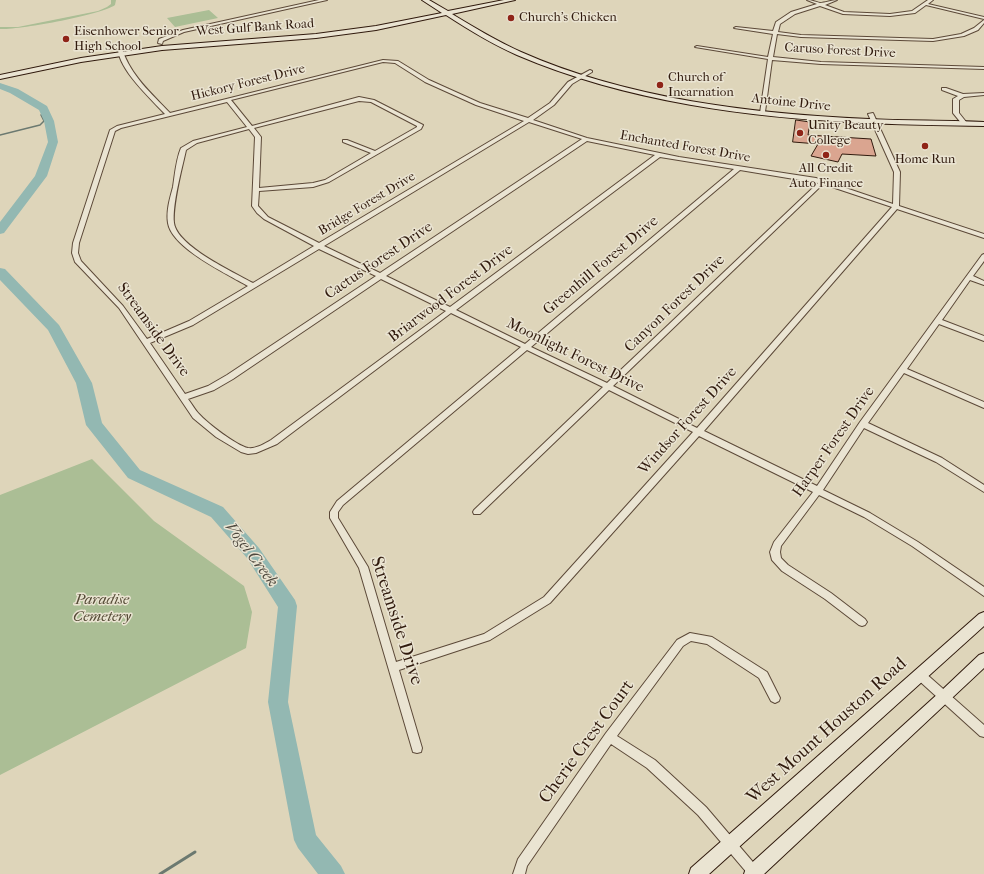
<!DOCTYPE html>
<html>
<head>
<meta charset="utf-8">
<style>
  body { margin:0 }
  canvas { display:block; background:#ded5ba }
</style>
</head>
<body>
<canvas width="984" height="874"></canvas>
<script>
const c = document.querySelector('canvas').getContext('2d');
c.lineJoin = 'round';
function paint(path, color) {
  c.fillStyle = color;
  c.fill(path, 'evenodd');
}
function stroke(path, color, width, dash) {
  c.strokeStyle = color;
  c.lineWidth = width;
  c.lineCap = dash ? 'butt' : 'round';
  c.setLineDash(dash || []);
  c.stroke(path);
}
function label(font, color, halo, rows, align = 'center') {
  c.font = font + ' "IM FELL French Canon",serif';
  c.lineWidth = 3;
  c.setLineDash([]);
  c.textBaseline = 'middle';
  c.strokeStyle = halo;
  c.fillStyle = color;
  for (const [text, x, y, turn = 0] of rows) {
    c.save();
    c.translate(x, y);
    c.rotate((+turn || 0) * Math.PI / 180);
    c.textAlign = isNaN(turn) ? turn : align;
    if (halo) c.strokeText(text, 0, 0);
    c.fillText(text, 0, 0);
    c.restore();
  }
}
const green = new Path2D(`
  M111,0H116L115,5C102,15 18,30 0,29V27H18L98,11L107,7L111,4Z
  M209,10L218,18L175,27L167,18Z
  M92,459L154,521L244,586L252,612L246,648L0,775V495Z`);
const streamFar1 = new Path2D(`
  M0,135L40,125L44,121L41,115L45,111`);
const stream = new Path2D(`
  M275,707L278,702
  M160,874L195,852`);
const river = new Path2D(`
  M0,83L18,89L47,106L54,121L58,142L47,176L4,233L0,234V222L35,176L48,142L44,121L39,110L10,93L0,89Z
  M0,268L5,269L59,325L92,383L102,423L140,470L223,507L259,548L295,600L297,606L288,702L316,835L341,866L345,874H318L298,848L294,840L268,702L278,607L247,558L211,517L128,478L86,425L76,383L48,330L0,280Z`);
const building = new Path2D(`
  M796,120L810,122L808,135L871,139L876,156L842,154L838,162L811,156L818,144L793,142Z`);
const street = new Path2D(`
  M319,0H327L184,32L163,41L162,44L158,43L159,39L183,30Z
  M807,0C812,0 816,2 820,3C825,3 832,0 837,0L825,5L844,12L890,14L912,11L928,0H933L928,4L984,17V19L926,5L915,13L890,16L843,14L820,6L795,14L780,24L778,32L801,35L933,39L961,34L974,28L984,20V23L978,30L964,36L933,41L801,37L777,34L773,57L821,62L984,67V69L821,64L772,60L765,112L760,113L768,59L695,47L697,46L768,57L773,34L734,28L736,27L773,31L776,22L791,12L817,4Z
  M118,48L122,49C131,76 151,93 170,113L383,60L398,61L429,80L480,103L528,118L550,103L568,82L590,70L592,71V72L572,84L554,105L533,120L587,138L679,157L816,178L893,204L894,172L868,114L873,113L900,172L899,206L984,234V238L897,209L704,431L817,486L860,422L982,255L984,254V261L973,276L984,281V285L970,280L942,320L984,336V341L939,324L907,369L984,402V408L904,373L868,423L942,458L984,485V492L936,462L864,428L823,490L870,513L918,542L984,587V596L912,546L864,517L819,495L781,546L780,552L781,558L788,565L831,593L865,619L867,622L865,625L862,626L859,625L825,599L782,571L772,560L770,552L774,542L813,492L699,436L550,603L490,640L399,670L422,748L421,752L417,753L413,752L359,568L330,518V512L337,501L521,347L451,313L277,444L256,453L248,454L241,452L216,437L193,418L119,308L75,262L72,253L73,243L110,130L117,126L165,114C151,99 118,69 118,48ZM383,62L395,63L425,82L476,105L524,121L319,243L268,217L258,206L259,191L313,187L329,182L421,129L423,125L374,100L359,97L252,126L231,100ZM359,101L371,102L417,126V127L375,151L347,140H343V142L371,153L325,180L313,183L259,188L261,137L254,128ZM227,102L247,127L193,141L181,148C176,160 175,174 173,187C170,198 166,211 168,223C172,248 227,274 248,286L189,321L147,339L123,306L81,261L78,253L79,243L115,131L121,128ZM529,122L582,139L380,273L324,246ZM249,129L255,137L252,206L257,213L264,219L314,246L253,283C233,272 177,246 174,223C172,204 182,169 186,150L197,143ZM587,141L655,155L450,307L386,276ZM660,157L734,169L525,344L456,310ZM740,170L818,183L607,383L531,347ZM823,184L892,207L697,428L613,386ZM319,249L376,276L227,375L208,386L185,394L150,343L193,325ZM381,279L446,311L271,440C264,444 256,449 248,448C237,446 207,423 199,414C195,410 192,404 188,399L214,390L233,379ZM527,350L603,387L474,510L473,512L474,514H480L609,390L693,432L544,597L484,634L396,662L368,567L338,518V512L343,505Z
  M942,88H946L963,94L984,93V95L964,97L959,100V113L967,123L966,124H962L953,113V99L958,96L942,90Z
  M690,633L712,637L767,672L780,698L779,701L775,703L771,701L759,678L707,644L691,641L683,646L617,736L655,760L706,807L758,868L760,872L759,874H748L698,815L647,768L611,744L527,866L525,874H513L518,859L606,733L677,640Z
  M920,670L924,672L984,725V737L980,736L916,678L915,675L916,672Z`);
const secondary = new Path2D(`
  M422,0H429L448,11L504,0H515L452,14C475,28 497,41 521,52C627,99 754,114 869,119C907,121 946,120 984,122V126C946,125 907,125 869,123C751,118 627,102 517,55C492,44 469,30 446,15L376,30L316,38L162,50L81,62L0,79V75L81,58L162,46L316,34L376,26L442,13Z
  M984,612V626L709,874H689L691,868L979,614Z
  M984,653V668L764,874H744L746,868L941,691L979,655Z`);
const markers = [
  [511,18,4,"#8f2418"],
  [66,39,4,"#8f2418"],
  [660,85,4,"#8f2418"],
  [800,133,4,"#8f2418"],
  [925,146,4,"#8f2418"],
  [826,155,4,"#8f2418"]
];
const farPoinames = [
  ["Church's Chicken",519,18],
  ["Eisenhower Senior",74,32],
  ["High School",74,47],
  ["Church of",668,78],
  ["Incarnation",668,93],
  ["Unity Beauty",808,126],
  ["College",808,141],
  ["Home Run",925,160,"center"],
  ["All Credit",826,169,"center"],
  ["Auto Finance",826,184,"center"]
];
const farStreetnames = [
  ["West Gulf Bank Road",255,28,-4],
  ["Caruso Forest Drive",840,51,3],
  ["Hickory Forest Drive",248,83,-14],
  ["Antoine Drive",791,103,6],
  ["Enchanted Forest Drive",685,147,10],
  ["Bridge Forest Drive",367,204,-31]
];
const streetNames = [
  ["Cactus Forest Drive",379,261,-34],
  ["Greenhill Forest Drive",601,266,-40],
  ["Briarwood Forest Drive",451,294,-37],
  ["Canyon Forest Drive",675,304,-44],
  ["Streamside Drive",153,330,54],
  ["Moonlight Forest Drive",575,356,26],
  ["Windsor Forest Drive",688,421,-48],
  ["Harper Forest Drive",834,442,-55]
];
const parkNames = [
  ["Paradise",102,600],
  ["Cemetery",102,617]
];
const waterNames = [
  ["Vogel Creek",251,555,53]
];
const nearStreetnames = [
  ["Streamside Drive",396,621,72],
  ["West Mount Houston Road",827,731,-42],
  ["Cherie Crest Court",587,742,-54]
];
paint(green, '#abbe95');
stroke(streamFar1, '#6b7970', 1.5);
stroke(stream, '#6b7970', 3);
paint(river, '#93b8b2');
paint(building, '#daa590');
stroke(building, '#301a0d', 1);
stroke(street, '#5c4938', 2);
stroke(secondary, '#301a0d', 2);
paint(street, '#eae4d2');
paint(secondary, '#eae4d2');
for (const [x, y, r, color] of markers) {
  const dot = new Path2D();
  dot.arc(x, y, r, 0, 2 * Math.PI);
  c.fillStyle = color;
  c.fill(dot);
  stroke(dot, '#eae4d2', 1.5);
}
label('13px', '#301a0d', '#eae4d2', farPoinames, 'left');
label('13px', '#301a0d', '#eae4d2', farStreetnames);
label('15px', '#301a0d', '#eae4d2', streetNames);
label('italic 15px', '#554b36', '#eae4d2', parkNames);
label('italic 16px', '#4e493f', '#eae4d2', waterNames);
label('18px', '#301a0d', '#eae4d2', nearStreetnames);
</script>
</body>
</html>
